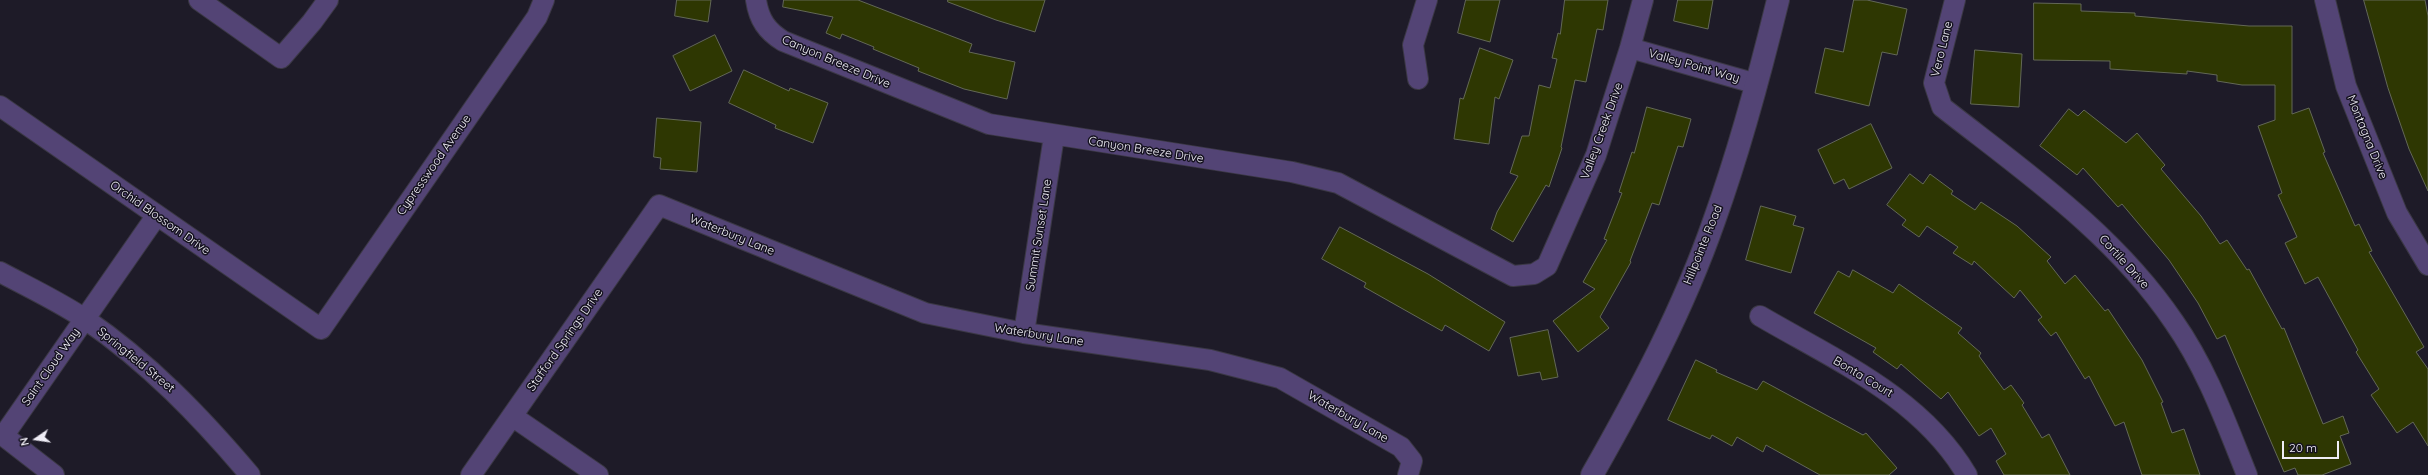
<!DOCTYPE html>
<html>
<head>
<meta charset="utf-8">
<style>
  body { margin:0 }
  #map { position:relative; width:2428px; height:475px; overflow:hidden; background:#1e1b28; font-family:Quicksand,sans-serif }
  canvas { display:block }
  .north { position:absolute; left:16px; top:419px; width:40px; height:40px; -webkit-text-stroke:3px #15121f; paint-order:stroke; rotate:257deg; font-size:11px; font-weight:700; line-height:16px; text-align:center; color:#efedf6 }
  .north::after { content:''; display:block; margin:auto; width:14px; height:18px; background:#efedf6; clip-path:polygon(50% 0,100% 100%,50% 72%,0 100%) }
  .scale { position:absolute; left:2282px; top:441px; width:57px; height:18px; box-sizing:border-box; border:2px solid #efedf6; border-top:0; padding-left:5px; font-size:12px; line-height:14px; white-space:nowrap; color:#efedf6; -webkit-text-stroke:3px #15121f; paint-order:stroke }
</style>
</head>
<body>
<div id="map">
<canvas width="2428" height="475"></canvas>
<div class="north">N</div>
<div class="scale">20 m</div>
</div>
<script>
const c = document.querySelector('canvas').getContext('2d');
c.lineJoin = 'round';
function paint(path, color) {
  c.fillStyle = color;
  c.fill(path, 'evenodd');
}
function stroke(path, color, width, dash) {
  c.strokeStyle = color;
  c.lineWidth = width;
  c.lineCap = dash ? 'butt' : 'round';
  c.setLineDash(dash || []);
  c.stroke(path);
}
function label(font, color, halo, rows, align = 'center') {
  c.font = font + ' Quicksand,sans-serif';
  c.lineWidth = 3;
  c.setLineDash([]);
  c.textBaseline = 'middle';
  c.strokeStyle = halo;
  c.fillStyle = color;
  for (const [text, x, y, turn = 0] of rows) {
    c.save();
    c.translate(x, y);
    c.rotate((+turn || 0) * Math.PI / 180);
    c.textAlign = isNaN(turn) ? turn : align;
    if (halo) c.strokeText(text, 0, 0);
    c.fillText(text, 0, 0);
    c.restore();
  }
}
const building = new Path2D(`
  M677,0H711L708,22L675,16Z
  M784,0H858L972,44L969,52L1015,62L1007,99L964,89L918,71L919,68L873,49L874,47L842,34L840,39L826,33L833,17L783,7Z
  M948,0H1045L1035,32L996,20L948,2Z
  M1466,0H1500L1490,42L1458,33Z
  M1565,0H1608L1603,30L1597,29L1586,82L1575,80L1561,147L1562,148L1549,187L1546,185L1513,242L1491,229L1497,212L1518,176L1510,173L1522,136H1529L1539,85L1550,88L1557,59L1552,58L1558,33L1560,34Z
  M1678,0H1713L1708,29L1674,21Z
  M1854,0H1867L1907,9L1897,55L1882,52L1869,106L1815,93L1825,48L1843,52Z
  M2364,0H2425L2428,16V191L2409,149L2388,88Z
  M2034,3L2081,4V11L2135,13V16L2249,26H2292V114L2309,108L2325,152L2323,153L2355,226L2359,224L2372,251L2369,252L2424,347L2416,352L2428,369V446L2413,422L2397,433L2371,395L2379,389L2356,352L2358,350L2318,277L2305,284L2285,243L2297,237L2278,195L2282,193L2258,126L2275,120V85H2242L2217,81V75L2187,71V74L2110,69V61L2034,60Z
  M715,35L732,71L690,91L673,56Z
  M1480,48L1513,60L1499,99L1495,97L1489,144L1454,139L1460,98L1463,99Z
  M1975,50L2022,54L2019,107L1971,104Z
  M744,70L789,91L790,88L828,103L813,143L775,128L776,125L729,103Z
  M1647,107L1691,119L1683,147L1678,146L1659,205L1652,203L1630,261L1631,262L1600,317L1609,328L1578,352L1553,321L1595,289L1583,282L1607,240L1604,239L1622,193L1619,192L1632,152L1634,153Z
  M2069,109L2078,116L2084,110L2126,143L2137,133L2165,165L2161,169L2201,216L2220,244L2227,240L2247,270L2249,269L2282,329L2284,328L2323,424L2343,416L2349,433L2340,436L2351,464L2322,475H2298L2295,468L2284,472L2225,335L2217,339L2198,303L2169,260L2122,204L2118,207L2083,168L2077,175L2040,146Z
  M657,118L701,122L697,172L660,169L661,158L654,157Z
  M1871,124L1892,168L1849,189L1844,179L1834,184L1818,150Z
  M1910,174L1923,184L1930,174L1953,191L1951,194L1975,210L1981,202L2017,226L2051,257L2047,261L2065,284L2075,275L2105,311L2108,309L2142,360L2163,402L2161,403L2172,433L2184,429L2200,475H2142L2124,422L2115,426L2089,376L2085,379L2056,332L2051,336L2038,320L2042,317L2020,290L2014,298L1974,261L1972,265L1953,253L1958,247L1927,226L1919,237L1902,225L1906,220L1887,205Z
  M1761,206L1796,216L1793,225L1804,228L1791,273L1746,260Z
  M1340,227L1428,274L1505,322L1489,351L1445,325L1442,331L1364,287L1366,283L1322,259Z
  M1853,270L1893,293L1899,284L1962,328L1958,333L1981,353L1979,356L2004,390L2011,385L2024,403L2022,405L2042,438L2049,434L2070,475H2004L1996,461L2006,454L1991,428L1979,436L1948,392L1941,399L1901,364L1897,369L1873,352L1876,348L1814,313L1838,271L1849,277Z
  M1548,330L1558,377L1542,380L1540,372L1518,376L1510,338Z
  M1696,360L1717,370L1716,372L1757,390L1763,381L1863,435L1866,433L1897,468L1889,475H1820L1766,445L1763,452L1737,437L1732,446L1712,435L1710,439L1668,420Z`);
const minor = new Path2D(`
  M199,0L281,58L312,22L328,0
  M756,0C759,20 767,31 783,41L989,124L1292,172L1338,183L1513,276L1534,274L1547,266L1596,155L1630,48L1643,0
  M1955,0L1934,83L1942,107C2025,172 2114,233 2174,322C2207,369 2226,423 2247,475
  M2325,0L2346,86L2397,213L2428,265
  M1630,48L1757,84
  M1418,79L1413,45L1427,0
  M0,106L321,329L537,17L544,0
  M0,272C28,287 58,301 85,319C148,362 201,417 250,475
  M1760,316C1835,360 1921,397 1967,475
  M1024,333L1054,136
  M512,416L598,475
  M0,433L54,475
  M4,435L157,215
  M471,475L659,205L925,313L1024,333L1210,360L1280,378L1401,447L1412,461L1408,475`);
const tertiary = new Path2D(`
  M1592,475C1638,394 1683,310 1714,221C1740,149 1760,74 1778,0`);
const streetNames = [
  ["Vero Lane",1942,49,-76],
  ["Canyon Breeze Drive",836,62,23],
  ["Valley Point Way",1694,66,16],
  ["Valley Creek Drive",1602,131,-70],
  ["Montagna Drive",2367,137,68],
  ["Canyon Breeze Drive",1146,150,9],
  ["Cypresswood Avenue",434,165,-55],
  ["Orchid Blossom Drive",160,218,35],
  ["Waterbury Lane",732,235,22],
  ["Summit Sunset Lane",1039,235,-81],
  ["Hillpointe Road",1703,245,-68],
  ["Cortile Drive",2124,262,48],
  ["Waterbury Lane",1039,335,9],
  ["Stafford Springs Drive",565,340,-55],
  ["Springfield Street",136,360,39],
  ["Saint Cloud Way",51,367,-55],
  ["Bonta Court",1863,377,31],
  ["Waterbury Lane",1348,417,30]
];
paint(building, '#2e3702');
stroke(building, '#636857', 1);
stroke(minor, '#3b3845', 22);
stroke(tertiary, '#3b3845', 24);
stroke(minor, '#534475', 20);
stroke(tertiary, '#534475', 22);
label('12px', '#efedf6', '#15121f', streetNames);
</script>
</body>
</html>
